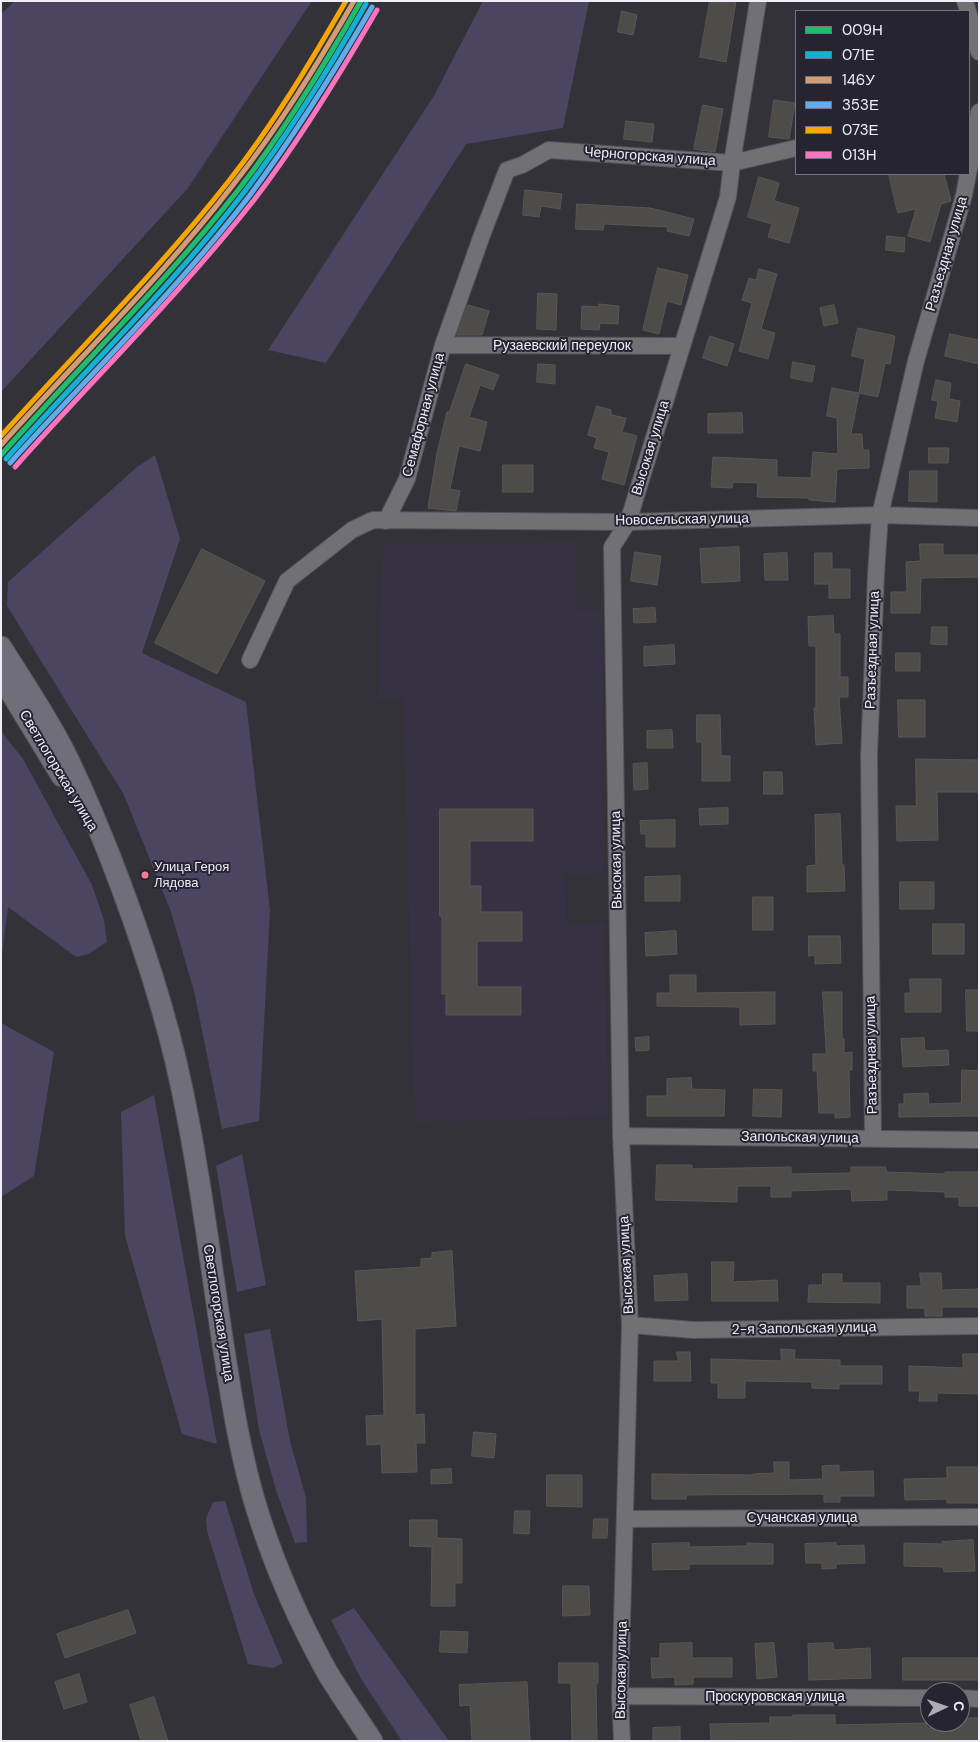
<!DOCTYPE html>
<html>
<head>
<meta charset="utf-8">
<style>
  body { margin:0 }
  #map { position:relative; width:980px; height:1742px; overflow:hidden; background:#333238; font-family:"DM Sans",sans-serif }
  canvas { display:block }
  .frame { position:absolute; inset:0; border:2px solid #efedf7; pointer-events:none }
  .legend { position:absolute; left:795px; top:10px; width:175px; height:165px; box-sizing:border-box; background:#272432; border:1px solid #777481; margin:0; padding:6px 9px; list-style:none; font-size:15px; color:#efedf7 }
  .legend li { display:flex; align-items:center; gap:10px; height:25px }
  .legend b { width:25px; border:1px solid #777481 }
  .north { position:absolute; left:920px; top:1682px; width:50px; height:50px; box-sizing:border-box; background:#272432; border:1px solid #777481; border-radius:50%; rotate:87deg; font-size:14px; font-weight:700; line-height:20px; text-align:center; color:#efedf7 }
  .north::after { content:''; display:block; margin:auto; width:18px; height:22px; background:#adacb4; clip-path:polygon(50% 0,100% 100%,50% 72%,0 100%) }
</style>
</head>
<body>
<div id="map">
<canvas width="980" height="1742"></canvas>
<div class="frame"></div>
<ul class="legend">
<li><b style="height:6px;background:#20bc6c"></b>009Н</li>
<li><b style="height:6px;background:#13b2d5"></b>071Е</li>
<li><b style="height:6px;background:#d39c74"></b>146У</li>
<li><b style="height:6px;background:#60acee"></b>353Е</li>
<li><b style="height:6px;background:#f7a600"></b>073Е</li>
<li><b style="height:6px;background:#fc73be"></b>013Н</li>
</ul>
<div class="north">С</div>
</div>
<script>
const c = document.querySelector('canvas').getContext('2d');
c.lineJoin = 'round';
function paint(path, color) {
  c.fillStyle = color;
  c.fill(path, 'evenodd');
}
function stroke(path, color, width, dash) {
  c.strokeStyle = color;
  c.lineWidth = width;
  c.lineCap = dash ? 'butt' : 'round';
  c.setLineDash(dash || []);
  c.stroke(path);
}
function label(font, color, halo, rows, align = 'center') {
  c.font = font + ' "DM Sans",sans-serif';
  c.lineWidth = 4;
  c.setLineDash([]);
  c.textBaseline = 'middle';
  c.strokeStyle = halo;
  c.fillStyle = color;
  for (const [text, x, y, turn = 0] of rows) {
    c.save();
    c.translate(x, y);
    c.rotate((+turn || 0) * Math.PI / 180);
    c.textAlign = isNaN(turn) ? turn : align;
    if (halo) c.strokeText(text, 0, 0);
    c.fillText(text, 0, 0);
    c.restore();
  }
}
const built = new Path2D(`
  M576,542L577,610H602L604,873L565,875L566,924H605L608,1117L415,1122L403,698H378L383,544Z`);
const green = new Path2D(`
  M15,1H312L188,188L1,392V14Z
  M483,1H589L563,128L466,144L326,363L268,350L435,94Z
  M155,455L180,539L142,653L246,702L270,910L259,1121L222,1129L194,991L171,912L124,795L7,606L8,582L137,467Z
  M1,731L23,759L92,885L104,920L107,942L88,954L76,957L8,907L1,962Z
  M1,1023L54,1052L34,1176L1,1197Z
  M154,1095L217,1444L182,1434L125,1236L121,1112Z
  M242,1154L266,1285L237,1292L216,1166Z
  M270,1329L290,1441L306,1498L307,1542L295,1543L276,1490L259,1430L244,1334Z
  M225,1501L254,1594L283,1663L273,1668L248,1664L207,1531L206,1518L213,1502Z
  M354,1608L449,1741H402L361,1679L331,1620Z`);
const building = new Path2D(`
  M710,1H736L726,62L700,57Z
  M622,11L637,15L633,35L618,32Z
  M774,100L795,103L789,139L769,137Z
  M703,105L723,109L715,152L694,149Z
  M626,121L654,124L652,142L624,139Z
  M889,174H944L951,201L941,204L930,242L908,236L916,209L898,213Z
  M759,177L779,183L774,201L799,208L789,243L768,237L772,224L748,217Z
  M525,190L562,194L560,209L541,206L539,217L523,215Z
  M577,204L650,208L694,219L689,236L667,231L668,227L604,224L603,230L576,229Z
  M887,236L905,238L904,252L886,250Z
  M658,268L688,275L681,305L667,301L659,334L643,330Z
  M759,269L777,274L761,329L775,333L768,359L739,351L752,303L742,300L749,278L756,280Z
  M538,293L557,294L556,330L537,329Z
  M599,304L619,306L618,324L600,323L599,330L581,329L582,306L599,307Z
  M468,305L489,311L482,335H457Z
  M834,305L838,323L824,326L820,308Z
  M858,328L895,336L890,364L885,363L878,397L859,393L865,359L852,356Z
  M950,334L979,340V364L945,356Z
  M710,336L734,344L727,366L703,358Z
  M793,362L815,366L812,382L791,378Z
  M466,364L499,375L493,390L480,385L469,417L487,422L480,451L459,446L450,489L460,491L456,511L428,508L437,453L447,412H449Z
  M538,364L555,365V384L537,382Z
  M936,380L951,383L949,399L960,401L957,422L935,418L938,401L932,400Z
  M832,388L859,393L851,434H862L863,450H869V468L837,469L835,502L809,500V498L757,497L758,483L733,482L732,488L711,487L713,457L777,460V477L811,478L813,452L838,454L837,418L827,416Z
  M597,406L611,410V415L626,418L622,432L637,436L624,485L602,479L609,452L594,448L597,438L588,435Z
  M742,413L743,433H708V414Z
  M929,448H949L948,463H929Z
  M503,465H533V492H503Z
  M910,471H937V502L909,501Z
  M920,544H943V555H979V577L921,578L920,613H891V592H907L906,562L920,561Z
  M739,547L740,581L702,583L700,549Z
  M202,549L265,581L217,674L155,643Z
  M635,552L661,556L657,585L631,581Z
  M787,553L788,580H765L764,554Z
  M815,553H832V569H850V598H829V584H815Z
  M655,608L656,622L634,623L633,609Z
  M833,616L834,634H840V677H848V697H839L842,743L816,745L814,708H816V646H809L808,617Z
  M932,627H947V645L931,644Z
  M674,645L675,664L644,666V647Z
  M896,653H920V671H896Z
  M898,700H925V737H899Z
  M697,715H720L721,756H730V781H702V742H697Z
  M672,730L673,748H647V731Z
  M916,759L979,760V792H937L938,840L897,841L896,806H916Z
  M647,763L648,789L634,790L633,764Z
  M764,772H782L783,794H764Z
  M728,808V824L700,825L699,809Z
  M440,809H533V841H470V886H481V912H522V941H477V987H521V1015H446V994H442V916H440Z
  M840,814L842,865H844L845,891L807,892V866L816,865L815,815Z
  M675,820V847H646V834H641L640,821Z
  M680,876V901H645V877Z
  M900,882H934V909H900Z
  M753,897H773V930H753Z
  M933,924H964V954H933Z
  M676,931L677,954L646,956L645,933Z
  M809,936H840L841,963L815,964V955L809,956Z
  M670,975H696V993L775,992V1024L740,1025V1007L657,1006V993H670Z
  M910,979H941V1012H905V993H910Z
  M966,990H979V1031H967Z
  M823,992H842V1039H844V1053L852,1052V1070H849L850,1117L835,1118V1113H819L817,1071H813V1054H826Z
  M649,1037V1050L636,1051L635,1038Z
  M924,1038L925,1051L948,1050L949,1065L903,1067L901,1039Z
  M962,1070L979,1071V1116L899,1117V1104H904V1094L928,1093L929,1104L961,1103Z
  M691,1078L692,1089L725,1090L724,1116H647V1096H667V1079Z
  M754,1089L782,1090L781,1117L753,1116Z
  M657,1165H692V1169L791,1167V1174L851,1173V1167H886V1172L945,1174V1172H979V1206H959V1197H945V1192L887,1190V1200L852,1201L851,1189L791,1191V1197H771V1186H737V1202L656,1200Z
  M452,1251L456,1326L415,1329V1415L424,1414L425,1443H416L417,1472L382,1473L381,1444L367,1445L366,1416L384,1415L382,1319L358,1321L355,1271L421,1267V1259L432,1258V1253Z
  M712,1262H734L733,1282L777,1280L778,1301H712Z
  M920,1273H941L942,1290L979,1289V1307H942V1316H925V1308H907V1286H921Z
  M687,1274L688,1300L655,1301L654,1276Z
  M823,1274H842V1283H880V1303L808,1302L809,1285H822Z
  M781,1349L795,1350L794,1359L840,1360V1366H882V1384H839V1389L812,1388V1382L745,1381V1398H718V1383H711V1359L781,1361Z
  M677,1352H690L691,1381H654V1361H678Z
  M963,1354H979V1394L937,1393V1401H919L920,1391H909V1366L963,1368Z
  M474,1432L496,1434L494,1458L472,1456Z
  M774,1462H789V1480L823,1479L822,1466L839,1465V1472L873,1471L874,1496H840V1502H824V1494L686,1495V1499H652V1474L753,1475V1474L774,1473Z
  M947,1467H979V1503H947V1499L905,1500L904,1479L947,1478Z
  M451,1469L452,1483L431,1484V1470Z
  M547,1475H582V1507L547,1506Z
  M515,1511H530L529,1534L514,1533Z
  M594,1519H608L607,1538H593Z
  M410,1520H437V1538L462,1539V1583H455V1606H431L432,1547L410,1546Z
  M973,1540L975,1571L944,1572L943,1567L904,1566V1543L942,1544V1542Z
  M689,1543V1547L747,1546V1543L773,1544V1564H689V1569L653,1570L652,1544Z
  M836,1543V1546L864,1545L865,1563L836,1564V1568L822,1569V1563H806L805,1544Z
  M563,1586H589L590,1615L563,1616Z
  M128,1610L136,1633L65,1658L57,1634Z
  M441,1631L468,1632L467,1653L440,1652Z
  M692,1643V1658H732V1677H693V1684L675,1685V1677L652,1678L651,1658H660V1644Z
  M774,1643L777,1677L757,1679L755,1644Z
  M833,1643L834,1650L870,1648L871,1678L809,1680L808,1644Z
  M903,1658H979V1680H903Z
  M559,1663H598V1683H596L597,1741H572L571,1683H559Z
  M79,1674L87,1702L64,1709L55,1682Z
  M527,1682L530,1741H472L470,1705L460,1706L459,1685Z
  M154,1697L168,1741H141L130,1705Z
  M793,1715H835V1725L927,1723V1728L960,1727V1718H979V1741H793V1739H733V1740L711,1741L710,1724L770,1723V1717H793Z
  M680,1727V1741H653V1728Z`);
const minor = new Path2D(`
  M965,1L968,11
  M969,15L979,52
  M969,170L979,112
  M443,345L682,346
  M386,521L407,479L443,345L482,235L507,170L522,165L549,150L732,163L796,148
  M250,660L287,581L352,530L373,520L628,522L880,515L979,518
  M621,1136L979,1140
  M873,1138L869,756L876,574L880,515L916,361L964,195L968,174
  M630,1325L694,1330L979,1326
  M625,1519L979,1517
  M620,1696L930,1698
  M960,1698L979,1699
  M622,1741L620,1696L630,1325L621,1136L612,547L628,522L728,197L732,163L758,1`);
const major = new Path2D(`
  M1,647C21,679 42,710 59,742C78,777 92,813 107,849C138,928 165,1007 182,1089C200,1174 210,1259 223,1344C232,1402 241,1460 259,1516C276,1569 300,1623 327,1672C341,1695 357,1718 372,1741
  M1,676L62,776`);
const rail1 = new Path2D(`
  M1,455C80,366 166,282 239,189C285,130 324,66 361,1`);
const rail2 = new Path2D(`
  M6,459C85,370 172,286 245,191C290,132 329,69 366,4`);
const rail3 = new Path2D(`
  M1,445C78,359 162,277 233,185C279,127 317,65 354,1`);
const rail4 = new Path2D(`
  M10,463C90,374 177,290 250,195C295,135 334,72 372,7`);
const rail5 = new Path2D(`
  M1,436C77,351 158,271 228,182C273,125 310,63 346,1`);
const rail6 = new Path2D(`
  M15,467C94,378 180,294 254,200C300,140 339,76 377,10`);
const markers = [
  [145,875,4.5,"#fe7a93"]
];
const busNames = [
  ["Улица Героя",154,868],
  ["Лядова",154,884]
];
const streetNames = [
  ["Черногорская улица",650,157,4],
  ["Разъездная улица",947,254,-74],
  ["Рузаевский переулок",562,346],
  ["Семафорная улица",424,415,-75],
  ["Высокая улица",651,448,-73],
  ["Новосельская улица",682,520,-1],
  ["Разъездная улица",873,650,-88],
  ["Светлогорская улица",58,771,59],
  ["Высокая улица",617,860,-91],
  ["Разъездная улица",872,1055,-91],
  ["Запольская улица",800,1138,1],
  ["Высокая улица",627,1265,-93],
  ["Светлогорская улица",218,1313,81],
  ["2-я Запольская улица",804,1329,-1],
  ["Сучанская улица",802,1518],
  ["Высокая улица",622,1670,-89],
  ["Проскуровская улица",775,1697]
];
paint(built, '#363244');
paint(green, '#4b4561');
paint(building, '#4d4c48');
stroke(building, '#585757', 1);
stroke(minor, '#525157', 18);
stroke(major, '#525157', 23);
stroke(minor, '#717075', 16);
stroke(major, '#706e78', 21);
stroke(rail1, '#20bc6c', 5);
stroke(rail2, '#13b2d5', 5);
stroke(rail3, '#d39c74', 5);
stroke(rail4, '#60acee', 5);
stroke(rail5, '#f7a600', 5);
stroke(rail6, '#fc73be', 5);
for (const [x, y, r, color] of markers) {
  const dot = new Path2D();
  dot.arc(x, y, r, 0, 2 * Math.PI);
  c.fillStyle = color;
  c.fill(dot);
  stroke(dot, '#272432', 2);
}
label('13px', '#efedf7', '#272432', busNames, 'left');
label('14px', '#efedf7', '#272432', streetNames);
</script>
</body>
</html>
